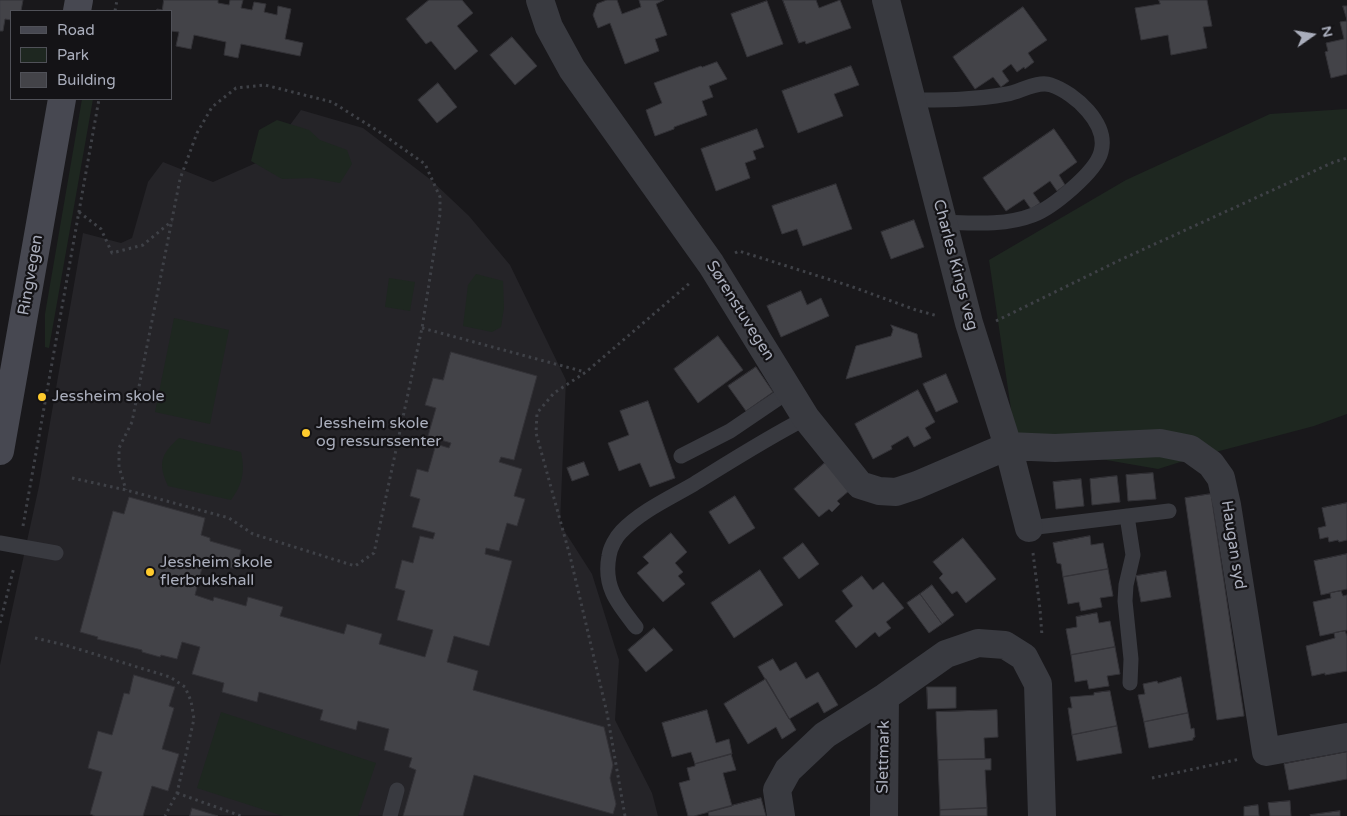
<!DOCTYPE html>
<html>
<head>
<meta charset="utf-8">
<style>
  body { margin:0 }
  #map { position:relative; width:1347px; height:816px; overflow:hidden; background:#19181b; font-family:"Varela Round",sans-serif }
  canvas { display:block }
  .legend { position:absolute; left:10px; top:10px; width:162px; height:90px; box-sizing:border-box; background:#141316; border:1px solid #505158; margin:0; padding:6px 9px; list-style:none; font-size:15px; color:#aaaebc }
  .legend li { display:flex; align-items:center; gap:10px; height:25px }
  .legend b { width:25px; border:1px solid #505158 }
  .north { position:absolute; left:1287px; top:10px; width:50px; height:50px; -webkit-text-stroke:4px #141316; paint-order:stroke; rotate:77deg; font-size:14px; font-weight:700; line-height:20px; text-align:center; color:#aaaebc }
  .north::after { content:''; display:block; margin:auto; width:18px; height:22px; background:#aaaebc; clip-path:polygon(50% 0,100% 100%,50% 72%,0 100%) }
</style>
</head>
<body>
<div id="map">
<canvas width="1347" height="816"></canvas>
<ul class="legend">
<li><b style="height:6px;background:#474851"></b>Road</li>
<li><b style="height:14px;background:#1e2720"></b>Park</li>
<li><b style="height:14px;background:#434348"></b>Building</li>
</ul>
<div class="north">N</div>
</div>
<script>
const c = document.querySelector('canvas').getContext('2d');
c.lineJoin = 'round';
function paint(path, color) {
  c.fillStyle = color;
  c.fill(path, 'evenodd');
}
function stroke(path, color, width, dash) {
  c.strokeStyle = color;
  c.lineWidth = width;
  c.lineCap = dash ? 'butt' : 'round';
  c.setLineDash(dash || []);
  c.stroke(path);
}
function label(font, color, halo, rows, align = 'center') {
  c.font = font + ' "Varela Round",sans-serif';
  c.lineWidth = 4.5;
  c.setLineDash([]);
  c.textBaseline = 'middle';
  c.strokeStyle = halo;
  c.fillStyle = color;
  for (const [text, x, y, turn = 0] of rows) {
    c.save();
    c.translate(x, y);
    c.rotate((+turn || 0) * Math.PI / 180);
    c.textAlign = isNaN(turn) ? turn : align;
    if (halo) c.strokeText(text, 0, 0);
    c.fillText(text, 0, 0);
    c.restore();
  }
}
const built = new Path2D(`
  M301,110L363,128L431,180L469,216L510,265L566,380L560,524L592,574L619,660L615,720L652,793L658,816L0,815V665L39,486L83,233L121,243L132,238L148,182L163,162L213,182L265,159Z`);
const green = new Path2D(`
  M82,99H93L49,348L45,347V314Z
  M1347,109V414L1314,426L1193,458L1158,469L1014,444L1012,416L989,260L1126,180L1270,114Z
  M277,120L309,130L320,140L347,150L352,164L340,183L312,178L282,179L251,161L259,130Z
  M476,274L503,281L504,308L501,327L492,332L463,326L468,285Z
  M389,278L415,282L410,311L385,307Z
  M174,318L229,330L210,424L155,412Z
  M179,438L241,452C245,471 243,484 231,500L168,486C158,464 160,455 179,438Z
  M221,712L376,763L358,816H283L197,788Z`);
const building = new Path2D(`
  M0,0H23L21,11H11V20L5,19L3,31H0Z
  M164,0H218V3L229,5L230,0H243L241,8L252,10L254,2L266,4L264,12L277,15L278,6L291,9L285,39L303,43L300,56L241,44L238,58L224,55L226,42L194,35L191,49L176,46L179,32L171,31V11H156L157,9L162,10Z
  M429,0H462L473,13L457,26L478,51L455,70L431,41L426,44L406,19Z
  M607,0H617L622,14L641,7L639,0H664L656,4L667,35L655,39L659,51L625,64L610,23L598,28L593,15L597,4Z
  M783,0H816L819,8L840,0L851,28L806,44L805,41L799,43Z
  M1159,0H1207L1212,26L1203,27L1207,48L1171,55L1168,35L1141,40L1135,8L1160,4Z
  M767,1L783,44L747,57L731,14Z
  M1343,6H1347V74L1331,78L1325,52L1328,51L1326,43L1344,39L1340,22L1347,21Z
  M1023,7L1047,40L1028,53L1034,62L1025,69L1024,67L1017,72L1011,64L1002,71L1009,81L1001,87L993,77L975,89L953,57Z
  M512,37L537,66L515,85L490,55Z
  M717,62L727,79L709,86L713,97L702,101L707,115L674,127V129L655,136L646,110L662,103L654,83L701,66L702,67Z
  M851,66L859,85L834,94L843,116L798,133L782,91Z
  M438,83L457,107L437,123L418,100Z
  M757,129L764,147L753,151L756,159L745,163L750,178L716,191L701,149Z
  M1054,129L1077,162L1059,175L1065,185L1057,191L1050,181L1033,193L1040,203L1031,209L1024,199L1006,211L983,178Z
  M836,184L852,229L803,246L797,229L782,234L772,206Z
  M914,220L924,247L891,259L881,232Z
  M801,291L807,305L821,298L829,316L781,337L767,306Z
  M891,325L917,334L922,357L846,379L856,346L891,336L893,330Z
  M718,336L743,370L698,403L674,369Z
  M451,352L537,376L514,460L501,457L499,462L522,469L514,496L525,499L517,526L507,523L499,551L486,548L485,554L512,561L489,646L454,636L447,662L478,671L473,690L604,727L613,765L610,778L616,804L613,814L474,775L463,816H403L416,770L409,767L412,758L384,750L389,729L358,721L356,730L320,720L323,710L259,692L257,702L222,692L224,683L192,674L200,647L182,642L177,659L161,655L160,657L142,652V650L97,639L98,637L80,632L113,511L124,514L129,497L205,518L201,535L210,538V541L241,550L236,569L204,560L195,595L213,601L214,597L246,606L248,597L283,607L280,616L344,634L347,624L382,634L379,644L425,657L433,630L397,620L405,591L395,588L402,560L413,563L420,536L433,539L435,533L412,527L420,499L410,496L417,469L428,472L436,444L449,448L451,443L428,436L436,408L425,405L433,378L443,380Z
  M756,367L773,392L746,411L728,386Z
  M946,374L958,402L936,412L923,384Z
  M918,390L935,422L925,428L931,438L914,447L908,436L891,446L892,449L873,459L855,424Z
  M648,401L675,478L650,487L640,463L619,471L608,443L629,435L620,411Z
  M584,462L589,475L572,481L567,468Z
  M826,462L850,490L837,501L840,504L832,512L829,509L819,517L794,489Z
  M1153,473L1156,499L1128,501L1126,475Z
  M1117,476L1120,502L1092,505L1090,479Z
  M1081,479L1084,506L1056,509L1053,482Z
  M1211,494L1244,716L1217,720L1185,498Z
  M735,496L755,528L729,544L709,512Z
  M1347,503V540L1339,542L1338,540L1329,542L1328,537L1320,539L1318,528L1326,526L1322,508Z
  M671,533L687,552L675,563L683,572L678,576L685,584L663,602L637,573L649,563L643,557Z
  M1090,536L1091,545L1103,543L1108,569L1063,577L1061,564L1057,563L1053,543Z
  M963,538L996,579L966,603L957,591L952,594L939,578L943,574L933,562Z
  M803,543L819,564L799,579L783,558Z
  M1347,554V589L1321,595L1314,561Z
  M1108,569L1113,596L1100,598L1102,607L1081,611L1079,602L1068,604L1063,577Z
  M760,570L783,605L734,638L711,603Z
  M1166,571L1171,597L1141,602L1136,576Z
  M862,576L873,590L883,582L904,608L886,622L891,628L879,637L875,632L856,648L835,621L853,606L842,591Z
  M932,585L954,615L942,624L920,594Z
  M1341,591L1343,596L1347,595V630L1320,636L1313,602L1331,598L1330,593Z
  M920,594L942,624L929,633L907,603Z
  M1097,613L1099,623L1110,621L1115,647L1071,655L1066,629L1077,627L1076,617Z
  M654,628L673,650L646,672L628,650Z
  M1345,631L1347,636V671L1325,675V673L1312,676L1306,646L1335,638L1334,633Z
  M1115,647L1120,674L1107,676L1109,686L1089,689L1087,680L1075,682L1071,655Z
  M773,659L780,671L796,662L806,679L818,672L838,705L824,713L818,702L789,719L758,667Z
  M134,675L175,687L169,706L174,708L162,749L179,754L168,791L152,786L143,816H95L90,814L102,772L88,768L98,731L112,735L124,693L129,694Z
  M1181,677L1188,713L1144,722L1138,695L1145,694L1143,684L1157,681L1158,683Z
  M766,679L796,730L782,739L776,727L748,744L724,704Z
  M927,687H956V708L928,709Z
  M1110,691L1117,726L1072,735L1068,708H1072L1070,697L1094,695V693Z
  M707,710L716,743L729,739L732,754L695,764L691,752L672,757L662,723Z
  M997,710L998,737L984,738L985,759L938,760L936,712Z
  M1188,713L1191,729L1194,728L1195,737L1193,738V740L1149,748L1144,722Z
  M1117,726L1122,753L1077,761L1072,735Z
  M1347,752V779L1289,790L1284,764Z
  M731,754L736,770L723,773L732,806L694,816H688L679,783L690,780L687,768L695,766V764Z
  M991,759V770H985L987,808L940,810L938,760Z
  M761,798L766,816H709L708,812Z
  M1290,801L1291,816H1270L1268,803Z
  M1258,805L1259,816H1244V807Z
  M192,808L218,816H190Z
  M987,808V816H940V810Z
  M1340,811V816H1311L1310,815Z`);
const path = new Path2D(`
  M115,11L117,0
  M79,212L101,229L112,253L143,245L172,221
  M735,253L739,251L850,286L916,310L938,316
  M996,321L1120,260L1334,162L1347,158
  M422,328L585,372
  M72,478L126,490L229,518L253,534L355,566L374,553L422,328L440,214V197L425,164L378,131L332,102L265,85L236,88L212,107L197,133L180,179L132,422L119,448V467L126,490
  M23,526L99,99
  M1033,553L1040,609L1042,636
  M0,623L14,567
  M35,638L65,645L170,677L185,687L191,701L194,719L177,793L165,816
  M1152,778L1240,759
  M177,793L241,816
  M625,816L607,713L570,556L536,433L537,413L554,393L586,372L691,282`);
const lane = new Path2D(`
  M913,100C946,100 974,100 1007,94C1020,92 1038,80 1051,85C1075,93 1109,124 1101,152C1096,172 1052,208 1033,215C1005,226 972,223 943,222
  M681,456L730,431L789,391
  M1127,516L1133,555L1126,585L1125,601L1131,659L1130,683
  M1029,528L1169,511
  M0,543L56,553
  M636,627C618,604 603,587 609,556C610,548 616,537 621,532C641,511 670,498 694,484C731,461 767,438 806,418
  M390,816L397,790`);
const street = new Path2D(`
  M540,0L549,27L572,69L711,264L806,418L860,485L879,491L896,492L917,485L1008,446L1055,448L1160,443L1190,449L1211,464L1221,478L1227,505L1266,752L1347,737
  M886,0L969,323L1008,446L1029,528
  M781,816L777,790L788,770L825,735L885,697L946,654L978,643L1005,645L1024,657L1038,684L1042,816
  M884,816L885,697`);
const secondary = new Path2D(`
  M77,11L79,0
  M0,451L62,99`);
const markers = [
  [42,397,5,"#ffcb2d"],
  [306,433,5,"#ffcb2d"],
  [150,572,5,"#ffcb2d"]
];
const streetNames = [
  ["Charles Kings veg",955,265,75],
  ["Ringvegen",31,275,-80],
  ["Sørenstuvegen",740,311,58],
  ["Haugan syd",1233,545,81],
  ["Slettmark",884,757,-89]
];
const poiNames = [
  ["Jessheim skole",52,397],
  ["Jessheim skole",316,424],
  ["og ressurssenter",316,442],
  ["Jessheim skole",160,563],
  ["flerbrukshall",160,581]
];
paint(built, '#252428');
paint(green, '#1e2720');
paint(building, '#434348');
stroke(building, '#333237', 1);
stroke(path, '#3f4147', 3, [2.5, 4]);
stroke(lane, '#393a40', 15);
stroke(street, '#393a40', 28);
stroke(secondary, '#474851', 28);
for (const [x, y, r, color] of markers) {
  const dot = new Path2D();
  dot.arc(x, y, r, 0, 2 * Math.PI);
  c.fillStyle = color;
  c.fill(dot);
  stroke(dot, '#141316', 2);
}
label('16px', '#aaaebc', '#141316', streetNames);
label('16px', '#aaaebc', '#141316', poiNames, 'left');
</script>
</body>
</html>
